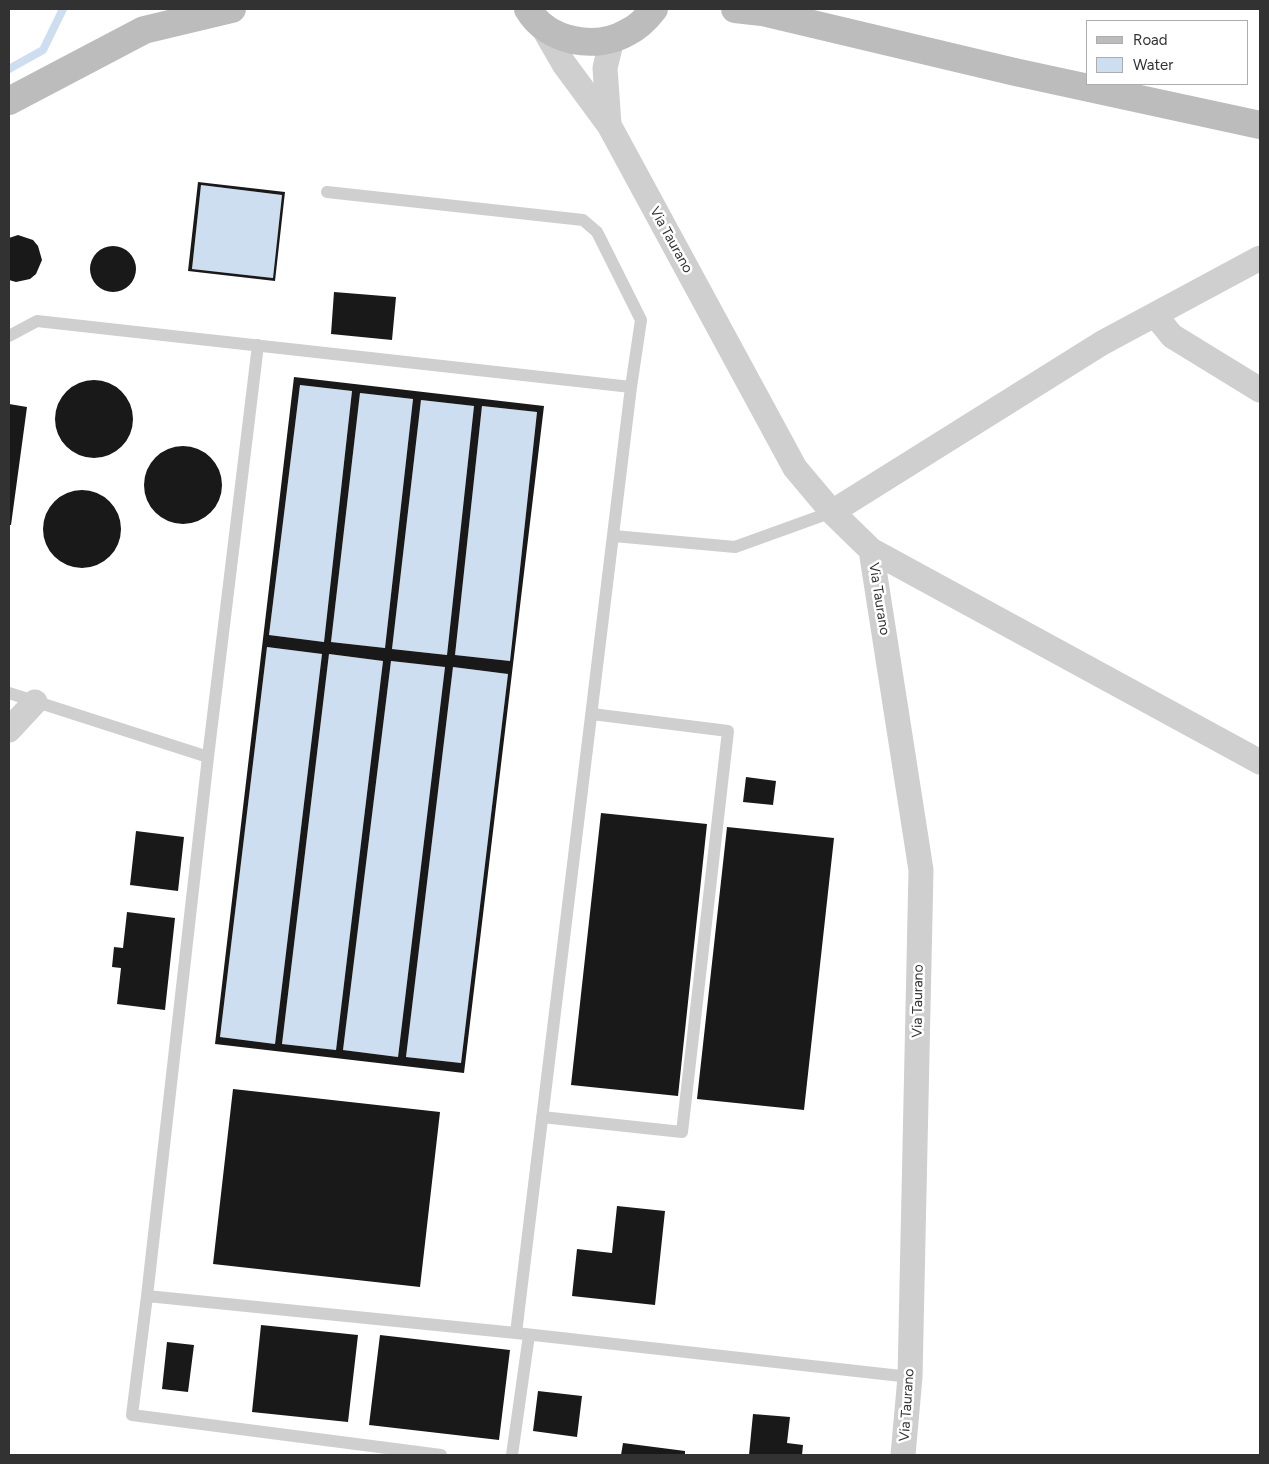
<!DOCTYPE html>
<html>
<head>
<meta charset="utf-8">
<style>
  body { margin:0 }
  #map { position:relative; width:1269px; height:1464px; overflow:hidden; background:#fff; font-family:Figtree,sans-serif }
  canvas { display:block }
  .frame { position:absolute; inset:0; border:10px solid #323232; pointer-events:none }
  .legend { position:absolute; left:1086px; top:20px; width:162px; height:65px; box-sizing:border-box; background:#fff; border:1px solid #adadad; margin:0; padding:6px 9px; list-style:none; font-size:15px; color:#323232 }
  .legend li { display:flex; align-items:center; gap:10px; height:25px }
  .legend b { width:25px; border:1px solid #adadad }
</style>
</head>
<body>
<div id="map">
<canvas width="1269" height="1464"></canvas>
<div class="frame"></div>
<ul class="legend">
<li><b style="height:6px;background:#bcbcbc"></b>Road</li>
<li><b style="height:14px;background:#ccdeef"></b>Water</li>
</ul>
</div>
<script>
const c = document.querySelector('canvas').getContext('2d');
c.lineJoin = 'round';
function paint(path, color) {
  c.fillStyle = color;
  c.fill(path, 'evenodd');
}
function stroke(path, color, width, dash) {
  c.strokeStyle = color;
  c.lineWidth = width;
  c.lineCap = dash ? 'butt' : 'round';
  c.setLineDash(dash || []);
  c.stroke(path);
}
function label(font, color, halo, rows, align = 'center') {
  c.font = font + ' Figtree,sans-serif';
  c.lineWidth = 5;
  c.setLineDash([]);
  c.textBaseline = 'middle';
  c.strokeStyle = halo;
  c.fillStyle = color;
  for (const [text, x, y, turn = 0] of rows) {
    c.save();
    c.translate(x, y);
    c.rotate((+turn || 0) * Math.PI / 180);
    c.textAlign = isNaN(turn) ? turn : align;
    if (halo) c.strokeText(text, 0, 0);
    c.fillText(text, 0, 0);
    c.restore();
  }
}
const water = new Path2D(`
  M201,185L282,195L273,278L192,269Z
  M300,385L352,391L324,642L269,635Z
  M360,393L413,399L385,648L331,642Z
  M421,400L474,406L447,655L392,649Z
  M482,406L537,412L510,661L455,655Z
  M267,647L322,654L275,1044L220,1037Z
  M329,654L383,661L336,1050L282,1044Z
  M391,661L445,667L398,1057L343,1050Z
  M453,667L508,674L461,1063L406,1057Z`);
const stream = new Path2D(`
  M9,69L43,50L63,9`);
const building = new Path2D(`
  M198,182L285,192L275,281L188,271ZM201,185L282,195L273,278L192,269Z
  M18,235L33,240L38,246L42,260L36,274L30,279L16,282L9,280V238Z
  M90 269a23 23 0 1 1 46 0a23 23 0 1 1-46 0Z
  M334,292L396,297L392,340L331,334Z
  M294,377L544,406L464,1073L215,1044ZM300,385L352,391L324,642L269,635ZM360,393L413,399L385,648L331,642ZM421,400L474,406L447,655L392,649ZM482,406L537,412L510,661L455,655ZM267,647L322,654L275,1044L220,1037ZM329,654L383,661L336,1050L282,1044ZM391,661L445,667L398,1057L343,1050ZM453,667L508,674L461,1063L406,1057Z
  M55 419a39 39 0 1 1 78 0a39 39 0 1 1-78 0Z
  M9,404L27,407L11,525H9Z
  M144 485a39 39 0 1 1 78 0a39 39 0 1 1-78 0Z
  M43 529a39 39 0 1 1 78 0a39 39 0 1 1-78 0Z
  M746,777L776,781L773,805L743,802Z
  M601,813L707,824L678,1096L571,1085Z
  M727,827L834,838L804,1110L697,1099Z
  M136,831L184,837L178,891L130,885Z
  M127,912L175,918L165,1010L117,1004L121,968L112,967L114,947L123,948Z
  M233,1089L440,1112L420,1287L213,1264Z
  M617,1206L665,1211L655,1305L572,1296L577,1249L612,1253Z
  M261,1325L358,1335L348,1422L252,1412Z
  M380,1335L510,1350L499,1440L369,1425Z
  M167,1342L194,1345L188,1392L162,1389Z
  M538,1391L582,1396L577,1437L533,1431Z
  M753,1414L790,1417L787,1443L803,1445L802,1455H749Z
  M623,1443L685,1451V1455H621Z`);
const lane = new Path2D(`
  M327,192L583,220L597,232L641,320L631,387
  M9,336L37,321L631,387L516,1333
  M614,536L735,547L832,512
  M9,693L208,757L147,1296L516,1333L910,1377
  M208,757L258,345
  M542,1117L682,1132L728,731L592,714
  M147,1296L132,1415L441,1455
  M512,1455L529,1335`);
const street = new Path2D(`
  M541,24L564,64L609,125L795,468L832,512L871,550L1260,762
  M609,125L605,68L612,39
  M1155,315L1172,336L1260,390
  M832,512L1102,343L1260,258
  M871,550L921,870L910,1377L903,1455
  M9,730L35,702`);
const secondary = new Path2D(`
  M528,9C547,42 596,51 628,32C639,27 647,18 654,9
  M735,9L762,12L1015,72L1260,125
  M9,101L144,30L232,9`);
const streetNames = [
  ["Via Taurano",671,240,61],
  ["Via Taurano",879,599,81],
  ["Via Taurano",918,1001,-89],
  ["Via Taurano",907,1405,-86]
];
paint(water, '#ccdeef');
stroke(stream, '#ccdeef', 8);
paint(building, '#191919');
stroke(lane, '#cfcfcf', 12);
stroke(street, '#cfcfcf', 25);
stroke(secondary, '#bcbcbc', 28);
label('14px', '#323232', '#fff', streetNames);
</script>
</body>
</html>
